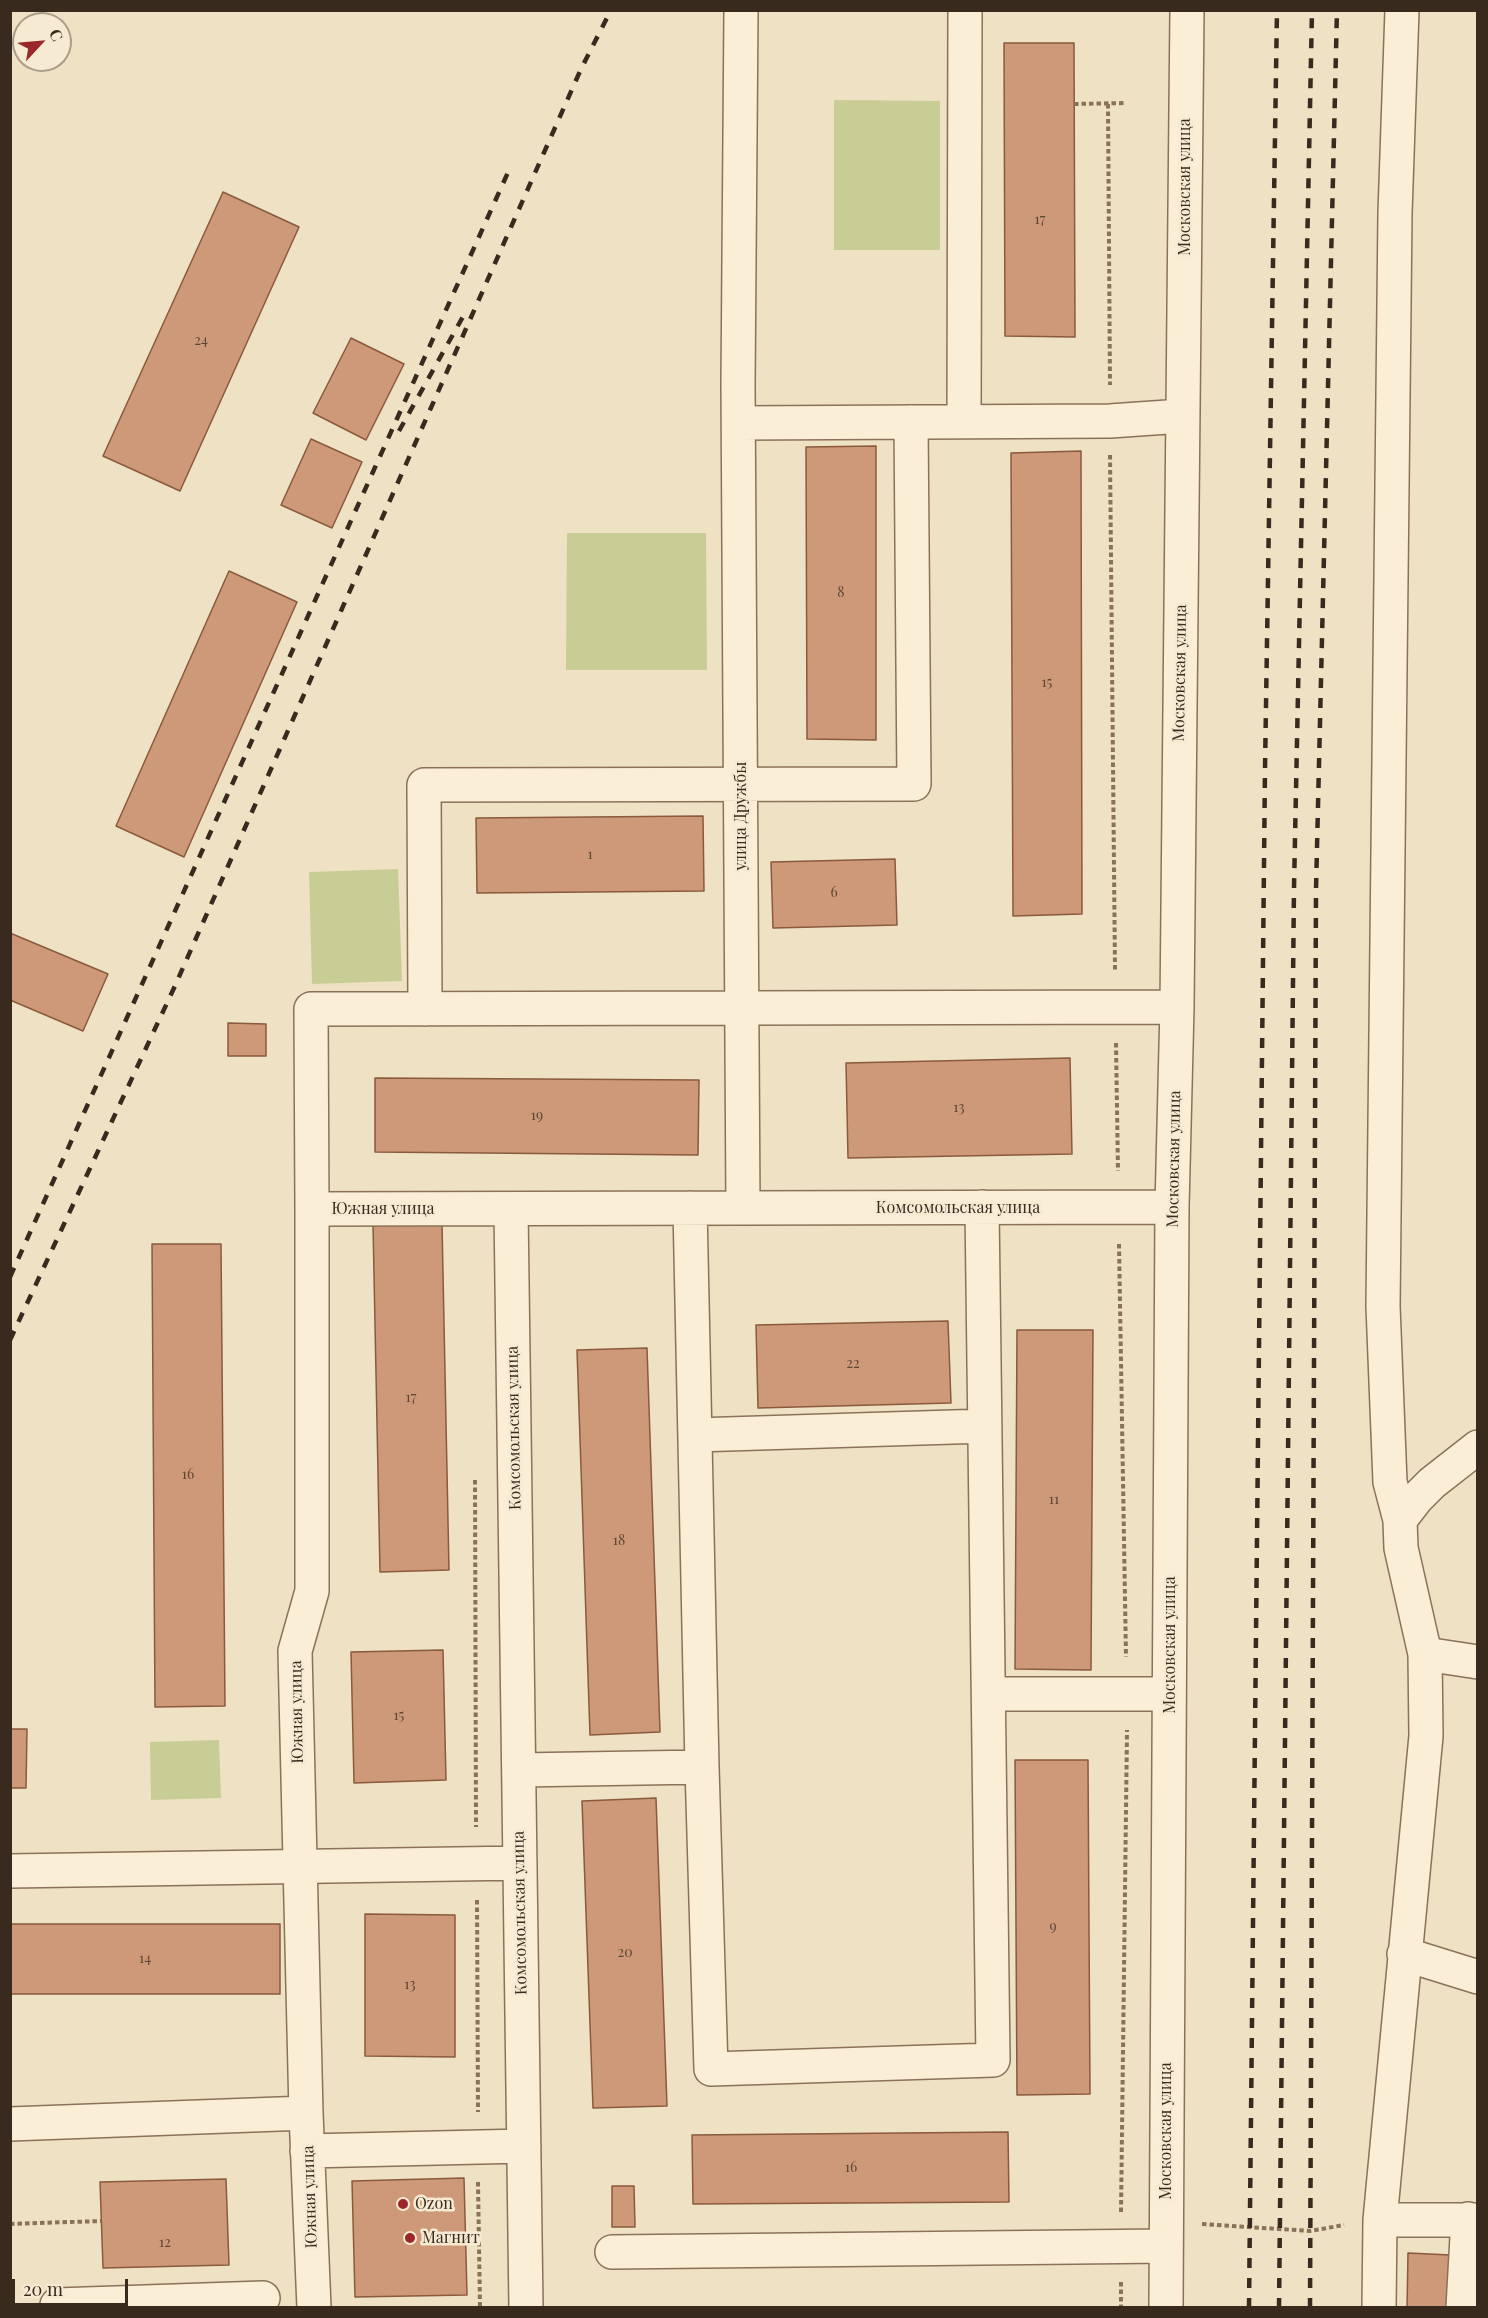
<!DOCTYPE html>
<html>
<head>
<meta charset="utf-8">
<style>
  body { margin:0 }
  #map { position:relative; width:1488px; height:2318px; overflow:hidden; background:#efe1c3; font-family:"Playfair Display",serif }
  canvas { display:block }
  .frame { position:absolute; inset:0; border:12px solid #392a1e; pointer-events:none }
  .north { position:absolute; left:12px; top:12px; width:60px; height:60px; box-sizing:border-box; background:#f6ebd2; border:2px solid #aa9e8a; border-radius:50%; rotate:64deg; font-size:16px; font-weight:700; line-height:24px; text-align:center; color:#392a1e }
  .north::after { content:''; display:block; margin:auto; width:21px; height:27px; background:#9a282b; clip-path:polygon(50% 0,100% 100%,50% 72%,0 100%) }
  .scale { position:absolute; left:12px; top:2279px; width:116px; height:27px; box-sizing:border-box; border:3px solid #392a1e; border-top:0; padding-left:8px; font-size:18px; line-height:21px; white-space:nowrap; color:#392a1e; -webkit-text-stroke:4px #f6ebd2; paint-order:stroke }
</style>
</head>
<body>
<div id="map">
<canvas width="1488" height="2318"></canvas>
<div class="frame"></div>
<div class="north">С</div>
<div class="scale">20 m</div>
</div>
<script>
const c = document.querySelector('canvas').getContext('2d');
c.lineJoin = 'round';
function paint(path, color) {
  c.fillStyle = color;
  c.fill(path, 'evenodd');
}
function stroke(path, color, width, dash) {
  c.strokeStyle = color;
  c.lineWidth = width;
  c.lineCap = dash ? 'butt' : 'round';
  c.setLineDash(dash || []);
  c.stroke(path);
}
function label(font, color, halo, rows, align = 'center') {
  c.font = font + ' "Playfair Display",serif';
  c.lineWidth = 5;
  c.setLineDash([]);
  c.textBaseline = 'middle';
  c.strokeStyle = halo;
  c.fillStyle = color;
  for (const [text, x, y, turn = 0] of rows) {
    c.save();
    c.translate(x, y);
    c.rotate((+turn || 0) * Math.PI / 180);
    c.textAlign = isNaN(turn) ? turn : align;
    if (halo) c.strokeText(text, 0, 0);
    c.fillText(text, 0, 0);
    c.restore();
  }
}
const green = new Path2D(`
  M834,100L940,101V250H834Z
  M567,533H706L707,670H566Z
  M398,869L402,981L312,984L309,872Z
  M219,1740L221,1798L151,1800L150,1742Z`);
const building = new Path2D(`
  M1004,43H1074L1075,337L1005,336Z
  M223,192L299,227L180,491L103,456Z
  M351,338L404,364L366,440L313,413Z
  M311,439L362,462L332,528L281,505Z
  M876,446V740L807,739L806,447Z
  M1081,451L1082,914L1013,916L1011,453Z
  M229,571L297,602L184,857L116,826Z
  M703,816L704,891L477,893L476,818Z
  M895,859L897,925L773,928L771,862Z
  M10,933L108,974L83,1031L10,1000Z
  M228,1023L266,1024V1056H228Z
  M1070,1058L1072,1154L848,1158L846,1063Z
  M375,1078L699,1080L698,1155L375,1152Z
  M442,1224L449,1570L380,1572L373,1225Z
  M152,1244H221L225,1706L155,1707Z
  M948,1321L951,1403L758,1408L756,1325Z
  M1017,1330H1093L1091,1670L1015,1669Z
  M647,1348L660,1732L590,1735L577,1350Z
  M443,1650L446,1780L354,1783L351,1652Z
  M10,1729H27L26,1788H10Z
  M1015,1760H1088L1090,2094L1017,2095Z
  M656,1798L667,2106L593,2108L582,1801Z
  M365,1914L455,1915V2057L365,2056Z
  M10,1924H280V1994H10Z
  M1008,2132L1009,2202L693,2204L692,2135Z
  M464,2178L467,2295L355,2297L352,2181Z
  M226,2179L229,2265L103,2268L100,2182Z
  M612,2186H634L635,2227H612Z
  M1408,2253L1450,2255L1448,2308H1407Z`);
const path = new Path2D(`
  M1074,104L1126,103
  M1108,104L1110,385
  M1110,455L1115,970
  M1116,1043L1118,1171
  M1119,1244L1126,1657
  M475,1480L476,1827
  M477,1900L478,2112
  M478,2182L480,2308
  M1121,2212L1127,1730
  M10,2224L101,2221
  M1202,2224L1310,2231L1344,2225
  M1121,2282V2308`);
const minor = new Path2D(`
  M741,10L738,385L743,1208
  M964,422L965,10
  M739,423L1110,421L1182,416
  M425,1009L424,785L914,784L911,422
  M690,1208L702,1767L711,2069L993,2060L982,1207
  M312,1209L311,1009L1177,1007
  M511,1209L526,2308
  M695,1435L985,1426
  M1400,1520L1390,1482L1383,1306L1395,213L1402,10
  M1425,1654L1478,1662
  M989,1694H1169
  M519,1770L702,1767
  M10,1871L520,1863
  M1404,1954L1478,1977
  M10,2124L306,2113
  M307,2151L524,2146
  M1380,2220H1478
  M612,2252L1166,2246
  M57,2305L263,2298
  M314,2308L306,2113L295,1651L312,1591V1209L1172,1207
  M1166,2308L1172,1207L1177,1007L1187,10
  M1379,2308L1380,2220L1426,1736L1425,1654L1401,1548L1400,1520L1417,1498L1432,1483L1478,1447
  M1463,2308L1468,2219`);
const rail = new Path2D(`
  M399,431L465,313
  M10,1277L510,168
  M10,1340L174,988L581,69L611,10
  M1249,2308L1265,769L1277,10
  M1279,2308L1294,888L1312,10
  M1310,2308L1316,890L1337,10`);
const markers = [
  [403,2204,6,"#9a282b"],
  [410,2238,6,"#9a282b"]
];
const numberNames = [
  ["17",1040,220],
  ["24",201,341],
  ["8",841,593],
  ["15",1047,683],
  ["1",590,855],
  ["6",834,893],
  ["13",959,1108],
  ["19",537,1116],
  ["22",853,1364],
  ["17",411,1398],
  ["16",188,1475],
  ["11",1054,1500],
  ["18",619,1541],
  ["15",399,1716],
  ["9",1053,1927],
  ["20",625,1953],
  ["14",145,1959],
  ["13",410,1985],
  ["16",851,2168],
  ["12",165,2243]
];
const streetNames = [
  ["Московская улица",1185,187,-90],
  ["Московская улица",1180,673,-89],
  ["улица Дружбы",741,816,-90],
  ["Московская улица",1174,1159,-89],
  ["Комсомольская улица",958,1208],
  ["Южная улица",383,1209],
  ["Комсомольская улица",514,1428,-91],
  ["Московская улица",1170,1645,-90],
  ["Южная улица",297,1712,-91],
  ["Комсомольская улица",520,1913,-91],
  ["Московская улица",1166,2131,-90],
  ["Южная улица",310,2197,-92]
];
const poiNames = [
  ["Ozon",415,2204],
  ["Магнит",422,2238]
];
paint(green, '#c8cd96');
paint(building, '#ce9978');
stroke(building, '#895a3e', 1.5);
stroke(minor, '#8a7259', 36);
stroke(path, '#8a7259', 4, [4.5, 3]);
stroke(minor, '#faeed6', 33);
stroke(rail, '#392a1e', 4.5, [10, 10]);
for (const [x, y, r, color] of markers) {
  const dot = new Path2D();
  dot.arc(x, y, r, 0, 2 * Math.PI);
  c.fillStyle = color;
  c.fill(dot);
  stroke(dot, '#f6ebd2', 2);
}
label('14px', '#5e4634', null, numberNames);
label('16px', '#392a1e', '#f6ebd2', streetNames);
label('16px', '#392a1e', '#f6ebd2', poiNames, 'left');
</script>
</body>
</html>
